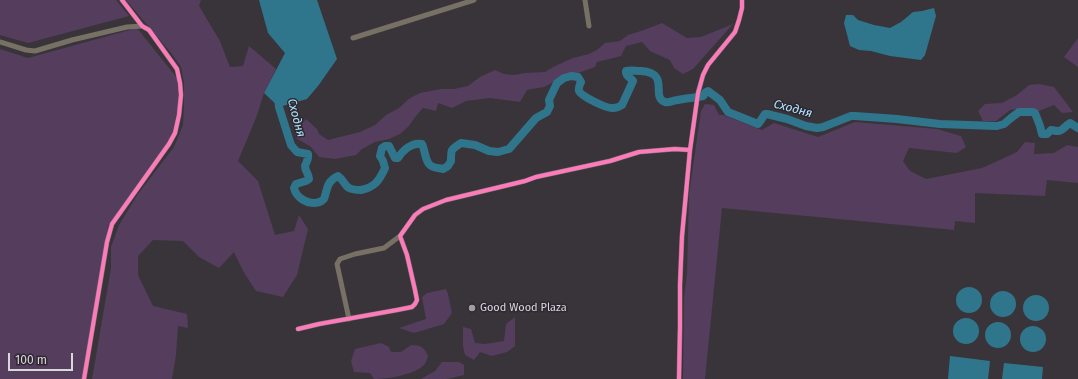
<!DOCTYPE html>
<html>
<head>
<meta charset="utf-8">
<style>
  body { margin:0 }
  #map { position:relative; width:1078px; height:379px; overflow:hidden; background:#39343a; font-family:"Fira Sans",sans-serif }
  canvas { display:block }
  .scale { position:absolute; left:8px; top:353px; width:65px; height:18px; box-sizing:border-box; border:2px solid #dbd6dc; border-top:0; padding-left:5px; font-size:12px; line-height:14px; white-space:nowrap; color:#dbd6dc; -webkit-text-stroke:3px #2f2832; paint-order:stroke }
</style>
</head>
<body>
<div id="map">
<canvas width="1078" height="379"></canvas>
<div class="scale">100 m</div>
</div>
<script>
const c = document.querySelector('canvas').getContext('2d');
c.lineJoin = 'round';
function paint(path, color) {
  c.fillStyle = color;
  c.fill(path, 'evenodd');
}
function stroke(path, color, width, dash) {
  c.strokeStyle = color;
  c.lineWidth = width;
  c.lineCap = dash ? 'butt' : 'round';
  c.setLineDash(dash || []);
  c.stroke(path);
}
function label(font, color, halo, rows, align = 'center') {
  c.font = font + ' "Fira Sans",sans-serif';
  c.lineWidth = 3;
  c.setLineDash([]);
  c.textBaseline = 'middle';
  c.strokeStyle = halo;
  c.fillStyle = color;
  for (const [text, x, y, turn = 0] of rows) {
    c.save();
    c.translate(x, y);
    c.rotate((+turn || 0) * Math.PI / 180);
    c.textAlign = isNaN(turn) ? turn : align;
    if (halo) c.strokeText(text, 0, 0);
    c.fillText(text, 0, 0);
    c.restore();
  }
}
const green = new Path2D(`
  M0,0H116L129,16L28,43L0,35Z
  M126,0H201L199,6L220,41L230,67L243,66L249,46L276,69L264,93L256,118L238,161L258,181L275,235L294,231L299,215L308,229L297,275L283,297L256,291L243,271L234,252L219,268L199,257L183,241L153,240L138,256V275L153,306L187,314L188,328L178,326L176,355L172,379H92L111,268V247L119,225L138,194L174,147L183,125L184,105V83L181,67L172,54Z
  M662,23L687,38L701,37L733,24L693,69L683,74L674,68L670,60L650,51L642,42L626,46L621,56L597,62L595,67L581,72L567,75L544,87L527,90L520,102L490,98L466,101L452,108L438,103L436,111L423,108L416,116L409,126L400,134L389,139L375,142L362,149L356,155L335,159L319,157L311,147L296,138L295,132L306,119L317,129L319,134L328,140L360,132L375,125L386,115L399,108L410,98L420,93L441,89H454L468,86L480,77L495,70L504,74L513,75L526,73L545,72L553,67L573,58L589,54L597,50L605,43L620,41L628,35L644,30Z
  M137,28L177,78L179,103L171,139L108,226L83,379H0V49L28,58Z
  M1078,38V67L1064,57Z
  M1039,84L1054,87L1073,112L1062,113L1054,105L1039,111L1025,108L1010,110L996,121H983L978,111L985,104L1002,103L1017,95L1029,85Z
  M705,104L714,105L719,115H723L762,130L774,123L818,137L855,122L937,129L961,136L966,147L957,153L909,148L903,161L910,171L926,179L982,168L1002,159L1017,152L1025,142L1035,143L1034,154L1054,153L1067,145L1078,147V183L1047,180L1045,196L975,193V223L955,221L954,230L722,208L705,379H683L684,298L687,273L689,194L701,111Z
  M446,289L448,294L452,313L444,324L414,333L399,328L426,319L422,297L427,293Z
  M515,317V346L507,352L492,356L480,352L474,360L465,355L463,346V327L471,329L475,343L485,344L504,341L506,324Z
  M381,343L389,347L391,352H401L411,345C421,345 425,348 428,356C427,359 426,363 424,365C414,375 388,379 374,379L370,373L354,372L351,361L355,349Z
  M442,362H459L464,365V375L447,379H421L435,371Z`);
const water = new Path2D(`
  M259,0H317L337,59L318,86L307,99L279,107L264,93L285,53L268,33Z
  M934,8L936,16L925,55L921,60L890,56L871,51L859,50L850,46L844,23L846,15H853L858,20L874,25L890,28L901,22L913,12L922,11Z
  M956 300a13 13 0 1 1 26 0a13 13 0 1 1-26 0Z
  M990 304a13 13 0 1 1 26 0a13 13 0 1 1-26 0Z
  M1023 308a13 13 0 1 1 26 0a13 13 0 1 1-26 0Z
  M953 331a13 13 0 1 1 26 0a13 13 0 1 1-26 0Z
  M985 335a13 13 0 1 1 26 0a13 13 0 1 1-26 0Z
  M1020 339a13 13 0 1 1 26 0a13 13 0 1 1-26 0Z
  M950,356L990,361L988,379H948Z
  M1004,363L1043,367L1042,379H1002Z`);
const river = new Path2D(`
  M278,96L279,107L291,145L297,152L308,154C309,160 306,162 305,166C305,171 309,174 309,179L306,181L296,184L294,188C296,197 305,203 315,203C318,203 322,201 324,199C328,188 326,182 338,176C344,180 344,185 349,188C353,190 357,190 361,190C375,187 379,181 385,168L383,161L380,156L382,148L385,146H389L395,158H398C403,150 412,142 422,144C425,150 425,161 430,165C433,168 439,168 443,169L448,166L451,161C451,148 451,150 461,143L475,145L489,151L498,152L509,149L536,118L547,112L550,106L549,100L557,83L564,78L571,76L578,77L581,82C580,84 578,88 579,91C581,96 607,109 613,108C616,108 619,107 622,105L633,81C631,78 625,76 626,71C631,70 636,71 641,71C671,73 650,97 665,102C669,103 674,100 678,100C686,98 694,98 703,96L706,92L708,91L720,100L728,112L758,124L759,123L765,114H767L787,119L806,126L817,128L823,127L851,116H855L897,119L940,124L997,126L1004,124L1011,118L1019,112H1033L1035,113L1040,126L1042,134H1047L1051,130C1053,130 1055,131 1057,131C1062,132 1066,125 1070,123L1078,128`);
const minor = new Path2D(`
  M585,0L589,26
  M353,38L474,0
  M0,42L26,50L35,51L72,40L127,27L142,26
  M349,319L337,264L340,259L355,254L384,248L400,236
  M298,329L319,324L397,310L412,307L415,304L417,300L415,290L407,255L400,236L415,215L423,209L446,200L525,181L536,177L610,161L639,152L675,149L690,150
  M84,379L107,242L112,224L169,144L175,133L179,115L181,95L180,83L177,69L149,30L142,26L122,0
  M679,379L680,327V285L682,236L690,150L698,93L703,75L708,65L735,32L739,20L742,8V0`);
const cycleway = new Path2D(`
  M298,329L319,324L397,310L412,307L415,304L417,300L415,290L407,255L400,236L415,215L423,209L446,200L525,181L536,177L610,161L639,152L675,149L690,150
  M84,379L107,242L112,224L169,144L175,133L179,115L181,95L180,83L177,69L149,30L142,26L122,0
  M679,379L680,327V285L682,236L690,150L698,93L703,75L708,65L735,32L739,20L742,8V0`);
const markers = [
  [472,308,4,"#a29da3"]
];
const poiNames = [
  ["Good Wood Plaza",480,308]
];
const waterNames = [
  ["Сходня",793,109,15],
  ["Сходня",296,118,75]
];
paint(green, '#553d5d');
paint(water, '#2f768d');
stroke(river, '#2f768d', 8);
stroke(minor, '#777064', 5);
stroke(cycleway, '#fd7abc', 4);
for (const [x, y, r, color] of markers) {
  const dot = new Path2D();
  dot.arc(x, y, r, 0, 2 * Math.PI);
  c.fillStyle = color;
  c.fill(dot);
  stroke(dot, '#2f2832', 1.5);
}
label('11px', '#dbd6dc', '#2f2832', poiNames, 'left');
label('italic 12px', '#abe8fe', '#2f2832', waterNames);
</script>
</body>
</html>
